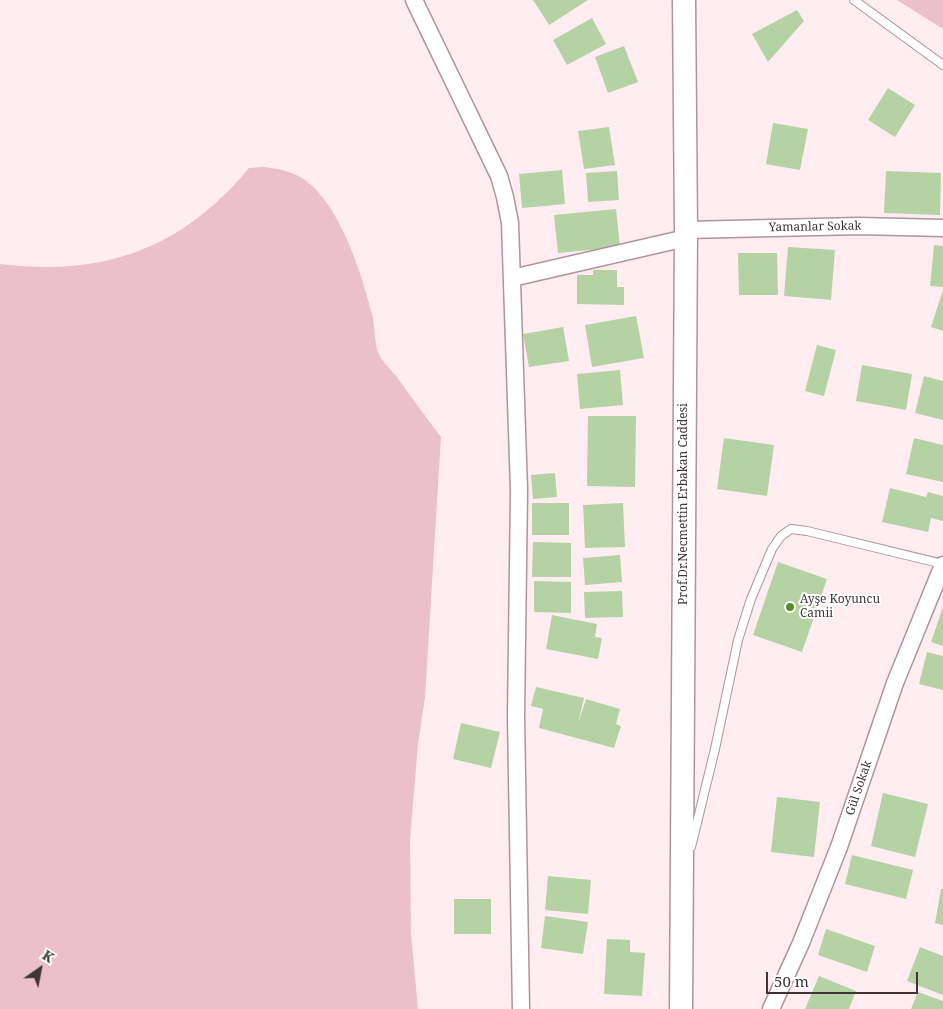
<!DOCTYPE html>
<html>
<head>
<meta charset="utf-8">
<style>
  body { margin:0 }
  #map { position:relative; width:943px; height:1009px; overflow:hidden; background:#ffedf1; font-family:"Noto Serif",serif }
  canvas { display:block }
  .north { position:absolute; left:15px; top:944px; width:50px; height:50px; -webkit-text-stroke:4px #fff; paint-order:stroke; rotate:33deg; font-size:14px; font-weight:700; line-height:20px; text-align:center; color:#403437 }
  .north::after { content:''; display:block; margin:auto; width:18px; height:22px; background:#403437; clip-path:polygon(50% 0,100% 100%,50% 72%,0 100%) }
  .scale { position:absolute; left:766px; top:972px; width:152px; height:22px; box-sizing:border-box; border:2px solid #403437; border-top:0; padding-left:6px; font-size:15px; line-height:18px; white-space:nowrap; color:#403437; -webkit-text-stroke:4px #fff; paint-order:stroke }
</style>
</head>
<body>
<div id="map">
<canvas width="943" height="1009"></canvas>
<div class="north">K</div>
<div class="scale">50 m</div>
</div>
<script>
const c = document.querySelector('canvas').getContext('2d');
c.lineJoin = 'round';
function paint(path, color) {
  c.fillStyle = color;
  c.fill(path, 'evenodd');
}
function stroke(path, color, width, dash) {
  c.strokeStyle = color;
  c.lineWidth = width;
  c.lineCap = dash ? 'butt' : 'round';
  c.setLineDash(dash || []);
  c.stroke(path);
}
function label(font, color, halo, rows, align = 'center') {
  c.font = font + ' "Noto Serif",serif';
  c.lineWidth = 4;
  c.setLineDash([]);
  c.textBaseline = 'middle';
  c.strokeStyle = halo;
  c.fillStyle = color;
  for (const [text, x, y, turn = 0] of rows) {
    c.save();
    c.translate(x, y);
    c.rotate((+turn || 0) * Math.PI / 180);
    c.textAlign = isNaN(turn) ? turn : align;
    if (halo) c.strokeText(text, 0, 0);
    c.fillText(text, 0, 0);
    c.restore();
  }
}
const green = new Path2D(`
  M897,0H943V29Z
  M262,167C276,168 290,171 302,178C339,201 362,274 372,314C375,326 374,341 378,352C381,360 390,369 396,376C411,397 426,417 441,437L425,697L418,744L410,839L411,934L418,1009H0V264C103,277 182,249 249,168Z`);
const building = new Path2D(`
  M533,0H588L549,25Z
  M797,10L804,21L768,62L752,34Z
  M592,18L606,44L567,65L553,40Z
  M624,46L638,82L608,93L595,57Z
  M888,88L915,105L895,137L868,120Z
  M773,123L808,129L800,170L766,164Z
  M609,127L615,165L584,169L578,131Z
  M562,170L565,204L522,208L519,174Z
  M617,171L619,200L588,202L586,173Z
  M886,171L941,173L940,215L884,213Z
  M616,209L620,247L558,253L554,215Z
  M934,245L943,246V287L930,286Z
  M788,247L835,250L831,300L784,296Z
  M738,253H777L778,295H739Z
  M593,270H617V287H624V305L577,304V275H593Z
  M943,290V331L931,327Z
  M636,316L644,358L592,367L585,325Z
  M563,327L569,361L529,367L523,334Z
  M817,345L836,350L824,396L805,391Z
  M862,365L912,374L906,410L856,401Z
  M620,370L623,405L580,409L577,374Z
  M924,376L943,381V420L915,413Z
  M588,416H636L635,487L587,486Z
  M724,438L774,445L767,496L717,489Z
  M914,438L943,445V482L906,474Z
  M555,473L557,497L533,499L531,475Z
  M890,488L926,497L928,492L943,496V521L931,518L928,532L882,522Z
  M532,503H569V535H532Z
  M623,503L625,547L585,548L583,505Z
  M533,542L571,543V577H532Z
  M620,555L622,582L585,585L583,558Z
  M778,562L827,579L802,652L753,635Z
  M534,581L571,582V613L534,612Z
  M622,591L623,617L585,618L584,592Z
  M943,607V646L931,642Z
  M552,615L597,624L595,637L602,638L598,659L546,649Z
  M927,652L943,656V690L919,684Z
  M536,687L584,698L578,724L586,699L620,709L616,724L621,726L614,748L539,728L543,709L531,706Z
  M461,723L500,732L491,768L453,759Z
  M883,793L928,804L915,857L871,846Z
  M777,797L820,802L814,857L771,852Z
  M852,855L913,870L906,899L845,884Z
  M548,876L591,880L588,914L545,910Z
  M941,889H943V925L935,923Z
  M454,899H491V934H454Z
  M545,916L588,922L583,954L541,948Z
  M826,929L875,946L867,972L818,955Z
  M607,939L630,940V952L645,953L642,996L604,994Z
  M920,947L943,956V995L907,981Z
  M819,976L856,991L849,1009H805Z
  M918,992L943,1001V1009H911Z`);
const lane = new Path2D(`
  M854,0L943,65
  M691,847L715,749L738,640L751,599L772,549L781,536L791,529L807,531L943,564`);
const street = new Path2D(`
  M414,0L499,176L505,197L510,223L519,490L516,716L521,1009
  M686,230L859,226L943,228
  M512,278L686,238
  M771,1009L801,943L839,847L895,683L943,565`);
const secondary = new Path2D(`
  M681,1009L686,230L684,0`);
const markers = [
  [790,607,5,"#548d2a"]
];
const streetNames = [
  ["Yamanlar Sokak",815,227,-1],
  ["Prof.Dr.Necmettin Erbakan Caddesi",684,504,-90],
  ["Gül Sokak",859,788,-71]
];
const poiNames = [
  ["Ayşe Koyuncu",800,600],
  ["Camii",800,614]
];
paint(green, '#ebc0ca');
paint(building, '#b4d2a4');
stroke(lane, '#af949b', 10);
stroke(street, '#af949b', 19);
stroke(secondary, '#af949b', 25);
stroke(lane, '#fff', 8);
stroke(street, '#fff', 16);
stroke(secondary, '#fff', 22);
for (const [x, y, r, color] of markers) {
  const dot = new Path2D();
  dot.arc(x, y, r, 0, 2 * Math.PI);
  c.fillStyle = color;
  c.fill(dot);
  stroke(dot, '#fff', 2);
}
label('12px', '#403437', '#fff', streetNames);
label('12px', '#403437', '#fff', poiNames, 'left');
</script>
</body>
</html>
